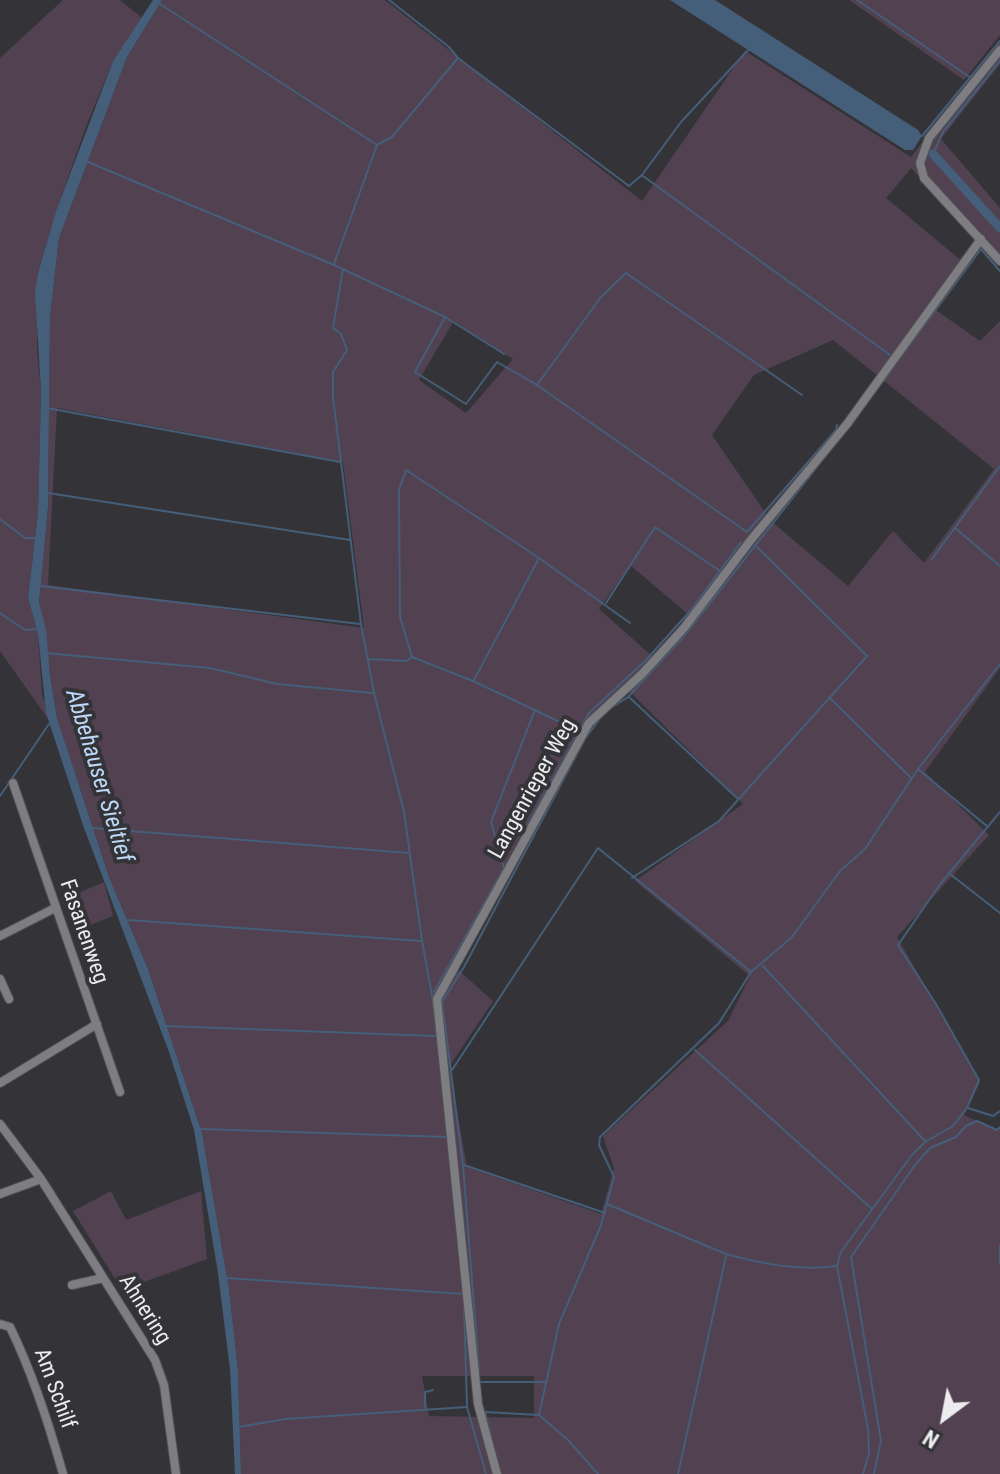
<!DOCTYPE html>
<html>
<head>
<meta charset="utf-8">
<style>
  body { margin:0 }
  #map { position:relative; width:1000px; height:1474px; overflow:hidden; background:#343438; font-family:"Roboto Condensed",sans-serif }
  canvas { display:block }
  .north { position:absolute; left:904px; top:1378px; width:80px; height:80px; -webkit-text-stroke:6px #343438; paint-order:stroke; rotate:212deg; font-size:22px; font-weight:700; line-height:32px; text-align:center; color:#ececef }
  .north::after { content:''; display:block; margin:auto; width:28px; height:36px; background:#ececef; clip-path:polygon(50% 0,100% 100%,50% 72%,0 100%) }
</style>
</head>
<body>
<div id="map">
<canvas width="1000" height="1474"></canvas>
<div class="north">N</div>
</div>
<script>
const c = document.querySelector('canvas').getContext('2d');
c.lineJoin = 'round';
function paint(path, color) {
  c.fillStyle = color;
  c.fill(path, 'evenodd');
}
function stroke(path, color, width, dash) {
  c.strokeStyle = color;
  c.lineWidth = width;
  c.lineCap = dash ? 'butt' : 'round';
  c.setLineDash(dash || []);
  c.stroke(path);
}
function label(font, color, halo, rows, align = 'center') {
  c.font = font + ' "Roboto Condensed",sans-serif';
  c.lineWidth = 8;
  c.setLineDash([]);
  c.textBaseline = 'middle';
  c.strokeStyle = halo;
  c.fillStyle = color;
  for (const [text, x, y, turn = 0] of rows) {
    c.save();
    c.translate(x, y);
    c.rotate((+turn || 0) * Math.PI / 180);
    c.textAlign = isNaN(turn) ? turn : align;
    if (halo) c.strokeText(text, 0, 0);
    c.fillText(text, 0, 0);
    c.restore();
  }
}
const green = new Path2D(`
  M63,0H120L142,18L113,61L87,124L56,211L38,273L37,349L41,391L38,512L28,598L38,634L42,694L51,723L0,651V58Z
  M162,0H385L642,201L745,51L911,157L1000,40V64L941,139L1000,208V265L911,168L886,198L964,263L933,308L980,341L1000,321V668L925,772L989,835L897,937L980,1082L964,1115L997,1130L1000,1127V1474H241L238,1370L229,1289L202,1133L148,969L109,877L57,718L39,603L48,508L50,317L59,238L127,57ZM453,322L513,359L466,413L419,380ZM833,340L994,469L924,563L893,531L848,586L771,521L712,435L754,375ZM57,408L343,462L364,628L48,585ZM630,565L689,615L652,656L599,609ZM630,692L743,804L635,881L750,976L728,1021L603,1136L614,1168L601,1214L467,1167L449,1067L493,1001L455,967L579,734ZM422,1376H534V1418L429,1416Z
  M849,0H1000V35L964,80Z
  M104,882L113,916L75,931L62,900Z
  M111,1191L126,1220L201,1191L207,1259L122,1290L73,1211Z`);
const water = new Path2D(`
  M153,0H162L127,57L59,238L50,317L48,508L39,603L46,629L50,675L57,718L109,877L148,969L202,1133L229,1289L238,1370L241,1474H235L230,1369L218,1273L194,1130L169,1052L84,828L46,713L38,634L28,598L38,512L41,391L35,293L38,273L56,211L113,61Z
  M670,0H715L918,130L922,136L913,150H905Z`);
const stream = new Path2D(`
  M389,0L449,47L458,58L629,186L642,175L681,122L749,49
  M857,0L971,78
  M160,4L377,145
  M922,136L1000,41
  M933,154L943,132L1000,61
  M88,162L334,265L445,317L504,354
  M643,176L890,355
  M334,264L377,145L392,137L458,58
  M343,269L333,328L341,334L347,350L333,372V397L361,624L374,693L404,812L422,941L432,995L441,1075
  M445,317L415,372L466,404L497,362L537,385L747,532L836,430L837,425
  M537,385L601,297L626,273L802,395
  M872,396L981,249L1000,271
  M47,408L340,462
  M48,493L350,540
  M0,519L25,538H37
  M955,528L1000,566
  M932,559L1000,466
  M40,586L360,624
  M606,603L655,527L720,571
  M0,613L25,630L37,629
  M46,653L210,668L277,684L372,693
  M412,657L400,617L399,489L406,470L539,558L630,623
  M368,659L407,661L412,657L473,681L577,730
  M474,680L539,558
  M629,697L738,799
  M830,698L911,778
  M611,708L628,697L685,635L854,420
  M919,770L988,827
  M0,796L51,721
  M528,824L589,713L646,660L691,610L741,542
  M92,828L409,853
  M950,874L1000,913
  M632,878L719,821L867,656L755,545
  M128,920L421,941
  M763,966L925,1141
  M434,992L504,868L491,822L535,710
  M166,1026L435,1036
  M695,1050L872,1209
  M452,1070L598,848L750,971
  M968,1108L993,1116L1000,1111
  M201,1129L447,1137
  M464,1165L605,1213
  M607,1204L726,1254C762,1264 799,1271 836,1266
  M1000,1246V1264
  M226,1278L463,1294
  M464,1305L467,1407
  M479,1371L463,1165L442,1002L464,967L585,739L601,717
  M479,1382H546
  M425,1408V1392L433,1390
  M539,1415L559,1324L601,1225L614,1177L599,1145L600,1137L719,1023L751,972L792,937L840,871L865,849L918,769L1000,664
  M239,1427L285,1419L467,1407L486,1474
  M491,1436L485,1412L539,1415L568,1440L598,1474
  M678,1474L726,1256
  M863,1474L869,1453L868,1429L837,1266L841,1252L911,1156L925,1142L953,1126L967,1108L979,1080L936,1004L898,945L941,883L1000,812
  M874,1474L881,1441L851,1257L915,1165L930,1148L956,1137L966,1126L977,1121L997,1130L1000,1127`);
const canal = new Path2D(`
  M933,154L1000,228`);
const street = new Path2D(`
  M1000,50L929,138L920,163L924,178L1000,261
  M13,783L120,1092
  M0,936L55,908
  M0,979L9,999
  M0,1083L97,1024
  M0,1124L41,1179L155,1360L164,1385L176,1474
  M0,1194L41,1179
  M72,1285L103,1278
  M0,1324L10,1327C33,1374 49,1424 63,1474
  M497,1474L478,1404L437,999L589,723L643,673L684,628L750,541L847,424L981,239`);
const streetNames = [
  ["Langenrieper Weg",533,789,-61],
  ["Fasanenweg",83,932,71],
  ["Ahnering",144,1310,58],
  ["Am Schilf",54,1389,70]
];
const waterNames = [
  ["Abbehauser Sieltief",98,776,73]
];
paint(green, '#514151');
paint(water, '#455e79');
stroke(stream, '#455e79', 2);
stroke(canal, '#455e79', 9);
stroke(street, '#525256', 10);
stroke(street, '#7d7d82', 8);
label('22px', '#ececef', '#343438', streetNames);
label('italic 24px', '#bed9f7', '#343438', waterNames);
</script>
</body>
</html>
